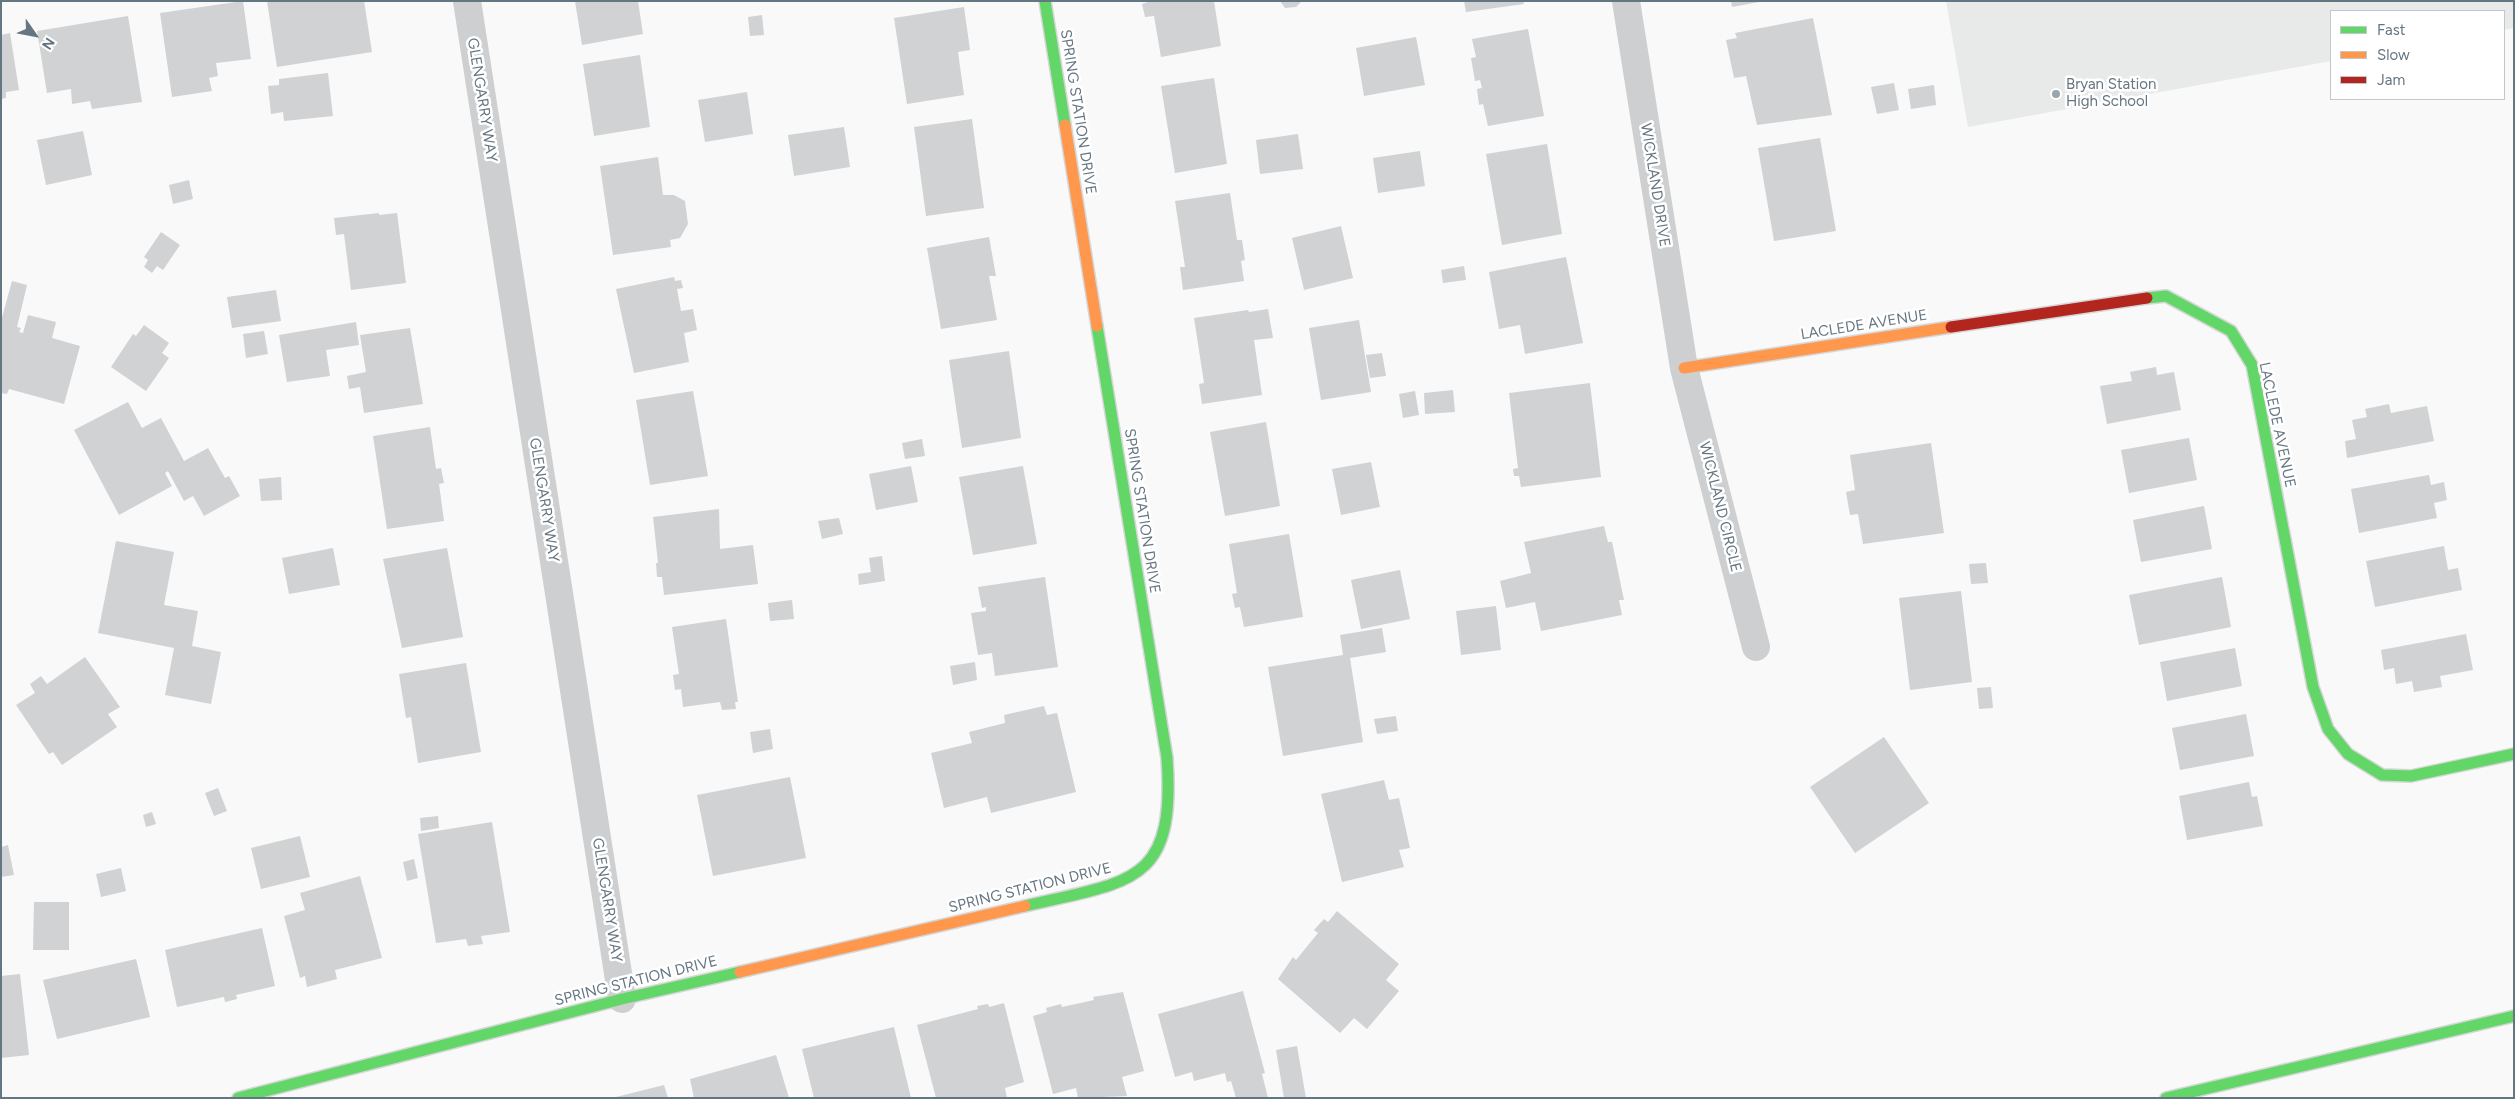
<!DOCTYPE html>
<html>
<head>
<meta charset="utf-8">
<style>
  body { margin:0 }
  #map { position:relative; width:2515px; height:1099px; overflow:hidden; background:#f9f9f9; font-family:Figtree,sans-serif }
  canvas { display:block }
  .frame { position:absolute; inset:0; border:2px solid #657683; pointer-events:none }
  .legend { position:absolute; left:2330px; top:10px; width:175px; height:90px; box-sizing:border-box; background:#fff; border:1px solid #c1c8cd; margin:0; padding:6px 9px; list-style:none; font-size:15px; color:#657683 }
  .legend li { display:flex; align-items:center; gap:10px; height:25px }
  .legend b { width:25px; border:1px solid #c1c8cd }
  .north { position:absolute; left:10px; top:10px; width:50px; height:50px; -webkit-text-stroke:4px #fff; paint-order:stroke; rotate:123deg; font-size:14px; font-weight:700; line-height:20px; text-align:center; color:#657683 }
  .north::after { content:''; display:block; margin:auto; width:18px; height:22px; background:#657683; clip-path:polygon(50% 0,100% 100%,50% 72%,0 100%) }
</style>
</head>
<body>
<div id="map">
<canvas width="2515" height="1099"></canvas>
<div class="frame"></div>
<ul class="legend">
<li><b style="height:6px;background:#63d668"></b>Fast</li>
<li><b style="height:6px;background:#ff974d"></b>Slow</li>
<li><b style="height:6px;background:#b3261e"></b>Jam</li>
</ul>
<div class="north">N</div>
</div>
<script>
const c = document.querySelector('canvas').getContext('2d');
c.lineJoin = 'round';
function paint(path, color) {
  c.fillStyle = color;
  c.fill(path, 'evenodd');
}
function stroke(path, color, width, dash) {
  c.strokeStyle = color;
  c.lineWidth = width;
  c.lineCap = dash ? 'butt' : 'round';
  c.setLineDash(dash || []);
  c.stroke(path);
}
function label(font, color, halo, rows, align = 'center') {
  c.font = font + ' Figtree,sans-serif';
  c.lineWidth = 5;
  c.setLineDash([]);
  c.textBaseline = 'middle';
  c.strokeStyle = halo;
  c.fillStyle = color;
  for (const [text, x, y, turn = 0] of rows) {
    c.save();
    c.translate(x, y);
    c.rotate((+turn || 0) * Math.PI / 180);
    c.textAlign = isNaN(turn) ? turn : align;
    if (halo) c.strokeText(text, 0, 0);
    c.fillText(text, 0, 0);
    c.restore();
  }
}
const built = new Path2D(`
  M1946,1H2514V28L2504,30V11H2331V61L1968,127Z`);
const building = new Path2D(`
  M243,1L251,59L216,63L218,76L209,78L212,91L172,97L160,13Z
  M267,1H364L372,52L277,67Z
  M575,1H638L643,34L582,45Z
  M1151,1H1214L1221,46L1161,57L1154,16L1145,17L1142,4Z
  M1280,1H1302L1296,7L1285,8Z
  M1464,1H1523L1524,4L1466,12Z
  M1731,1H1759V2L1732,7Z
  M964,7L970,50L958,52L964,95L907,104L894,18Z
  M762,15L764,35L750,36L748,17Z
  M128,16L142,102L92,109L90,101L72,104L71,89L47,93L37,31Z
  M1813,18L1832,115L1757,125L1746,76L1734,78L1726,40L1737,38L1735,33Z
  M1528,29L1544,116L1488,126L1483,104L1479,105L1477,89L1482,88L1480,80L1475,81L1471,58L1476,57L1472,39Z
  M10,33L19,90L6,92V98L1,99V35Z
  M1416,37L1425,85L1364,96L1356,48Z
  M640,55L650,127L594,136L583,64Z
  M328,73L333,116L284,121L283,112L271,114L268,86L279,85V79Z
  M1214,78L1227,164L1175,173L1161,86Z
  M1894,83L1899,110L1877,114L1871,87Z
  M1934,85L1936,105L1911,109L1908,89Z
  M747,92L753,134L705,142L698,100Z
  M972,119L984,208L926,216L914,127Z
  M844,127L850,167L794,176L788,135Z
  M83,131L92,175L46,185L37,140Z
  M1298,134L1303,169L1260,174L1256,140Z
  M1820,138L1836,231L1774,241L1758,148Z
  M1547,144L1562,234L1502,245L1486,154Z
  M1420,151L1425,186L1378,193L1373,158Z
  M658,157L663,195H674L685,201L688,224L680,238L670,240L671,247L613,255L600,166Z
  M189,180L193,199L173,204L169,185Z
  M1230,193L1237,240H1242L1245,260L1241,261L1244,281L1183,290L1180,267H1185L1175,201Z
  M379,213V215L397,213L406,283L351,290L344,234L336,235L334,218Z
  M1341,226L1353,278L1304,290L1292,238Z
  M161,232L180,245L163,270L157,266L152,273L144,267L148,260L144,257Z
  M989,237L996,276H989L997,320L941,329L927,248Z
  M1566,257L1583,343L1525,354L1520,325L1499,329L1489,272Z
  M1464,266L1466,280L1443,283L1441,270Z
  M674,277L675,281L681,280L683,288L677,289L681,311L693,309L697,330L684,333L689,362L634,373L616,289Z
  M12,281L27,285L17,327L21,328L19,332L23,333L28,315L56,322L52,338L80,346L64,404L9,389L7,394L1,393V321Z
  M276,290L281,321L232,328L227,297Z
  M1268,309L1273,338L1254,340L1262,395L1202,404L1199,384L1204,383L1194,318L1248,310L1249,312Z
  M1359,320L1371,392L1321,400L1309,328Z
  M356,322L359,345L326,350L330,376L287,382L279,335Z
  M144,325L169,343L162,353L169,358L146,391L111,367L133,334L136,336Z
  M410,328L423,404L364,413L360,387L349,389L347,376L366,372L360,335Z
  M264,331L268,354L246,358L243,334Z
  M1009,351L1021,438L962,448L949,360Z
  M1382,353L1386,376L1370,378L1366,355Z
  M2156,367L2157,375L2174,372L2181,410L2107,424L2100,386L2132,381L2130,372Z
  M1590,383L1601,477L1521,487L1519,476H1514L1513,469L1518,468L1509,393Z
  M1453,390L1455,412L1425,414L1424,393Z
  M693,391L708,476L650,485L636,400Z
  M1415,391L1419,415L1403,418L1399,394Z
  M128,402L142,428L161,418L184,461L208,448L225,478L229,476L240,496L204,516L193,496L184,501L168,471L165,473L172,486L119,515L74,430Z
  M2389,404L2391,413L2427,406L2434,441L2347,458L2345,441L2356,439L2352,420L2367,417L2365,409Z
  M1266,422L1280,506L1225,516L1210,432Z
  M430,427L436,469L441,468L444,483L439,484L444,521L387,529L373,436Z
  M2189,438L2197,480L2129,493L2121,450Z
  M922,439L925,456L905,459L902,443Z
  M1931,443L1944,533L1863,544L1858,514L1850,515L1846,492L1855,490L1850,455Z
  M1371,462L1380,507L1341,515L1332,469Z
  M911,466L918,502L876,510L869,474Z
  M1023,466L1037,544L973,555L959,477Z
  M2429,475L2431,485L2444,482L2447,500L2434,503L2437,518L2359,533L2351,489Z
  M281,477L282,500L261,501L259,479Z
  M2204,506L2212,549L2141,562L2133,520Z
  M719,509L720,549L753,545L758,584L664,595L662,577H657L656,563H658L653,517Z
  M839,518L843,534L822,539L818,521Z
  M1604,526L1608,542H1612L1624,600H1619L1622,615L1541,631L1535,602L1506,608L1500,581L1531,573L1524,542Z
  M1289,534L1303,617L1244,627L1240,607L1235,608L1232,594L1237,593L1229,544Z
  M116,541L174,552L164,605L198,611L192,646L221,652L211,704L165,695L174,648L98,633Z
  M2444,546L2448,570L2458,568L2462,590L2375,607L2366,561Z
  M333,548L340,585L289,594L282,558Z
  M447,548L463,637L402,648L383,559Z
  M882,556L885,581L859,585L858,574L871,572L869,558Z
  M1986,563L1988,583L1971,584L1969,564Z
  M1400,570L1410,619L1361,629L1351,580Z
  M1045,577L1058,667L995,676L992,653L978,655L971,613L986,611V607L982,608L978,587Z
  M2222,577L2231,627L2139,645L2129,595Z
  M1961,591L1972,682L1910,690L1899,598Z
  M792,600L794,619L770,621L768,603Z
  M1496,606L1501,650L1461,655L1456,611Z
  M726,619L738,702H735L736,709L722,710L720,702L683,707L681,689L675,690L673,675L679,674L672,627Z
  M1382,628L1386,652L1350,658L1363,742L1283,756L1268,667L1343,655L1340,635Z
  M2466,634L2473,670L2440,676L2442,687L2414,692L2412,681L2396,684L2394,668L2384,670L2381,650Z
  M2235,648L2242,686L2167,701L2160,662Z
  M85,657L120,707L108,714L117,727L62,765L53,752L49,754L16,705L35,693L30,684L41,676L47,684Z
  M975,662L977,680L953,685L950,666Z
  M466,663L481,752L418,763L411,717L406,718L399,674Z
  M1991,687L1993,708L1979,709L1977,688Z
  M1044,706L1047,715L1057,713L1076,792L991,813L987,797L944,808L931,753L972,743L969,732L1005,723L1004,715Z
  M2246,714L2254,756L2180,770L2172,728Z
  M1396,716L1398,731L1377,734L1374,719Z
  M770,729L773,749L753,753L750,732Z
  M1884,737L1929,803L1855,853L1810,787Z
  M790,777L806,858L713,876L697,795Z
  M1384,780L1389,800L1399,798L1410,848L1399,850L1404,867L1342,882L1321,794Z
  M2249,782L2252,797L2257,796L2263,826L2187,840L2179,796Z
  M218,788L227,811L214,816L205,793Z
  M152,812L156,824L146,827L143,815Z
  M438,816L439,828L421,831L420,818Z
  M492,822L510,932L481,936L483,944L468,946L466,939L436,943L418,834Z
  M300,836L310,877L261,889L251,848Z
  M8,845L14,875L1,877V847Z
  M414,859L418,878L407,881L403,862Z
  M121,868L126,891L101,897L96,874Z
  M360,876L382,958L335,970L337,979L307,987L305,976L300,978L284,916L305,910L300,893Z
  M34,902H69V950H33Z
  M1337,911L1399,964L1386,980L1399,991L1367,1029L1354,1018L1340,1033L1278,979L1293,957L1296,960L1318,933L1314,930L1324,919L1328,922Z
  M262,928L275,986L236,995L237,999L225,1002L224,997L177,1007L165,950Z
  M136,959L150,1017L57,1039L43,980Z
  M20,974L29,1055L1,1058V976Z
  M1243,991L1265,1073L1262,1074L1268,1098H1236L1231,1081L1227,1082L1225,1073L1194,1081L1192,1072L1175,1077L1158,1014Z
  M1123,992L1144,1071L1122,1077L1127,1096L1078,1098L1076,1088L1053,1094L1033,1016L1047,1012L1046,1008L1061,1004L1062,1007L1094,1000L1093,997Z
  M1004,1003L1024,1082L1005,1088L1007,1098H936L917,1025L978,1009L977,1006L988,1004L989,1007Z
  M894,1027L911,1098H814L802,1049Z
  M1297,1046L1306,1098H1284L1276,1050Z
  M776,1055L789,1098H694L690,1079Z
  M664,1085L668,1098H616V1097Z`);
const street = new Path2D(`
  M467,1L622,999
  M1626,1L1684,368L1756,647`);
const fast = new Path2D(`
  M1045,1L1065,125
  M2147,298L2166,296L2231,331L2252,365L2313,687L2328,729L2348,754L2382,775L2411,776L2514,754
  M1025,906C1131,881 1176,885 1167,758L1097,326
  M238,1098L622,999L740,972
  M2166,1098L2514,1016`);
const slow = new Path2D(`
  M1065,125L1097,326
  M1684,368L1951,327
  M740,972L1025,906`);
const jam = new Path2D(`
  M1951,327L2147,298`);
const markers = [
  [2056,94,5,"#99a4ac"]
];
const poiNames = [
  ["Bryan Station",2066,85],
  ["High School",2066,102]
];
const streetNames = [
  ["GLENGARRY WAY",482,100,81],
  ["SPRING STATION DRIVE",1078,112,81],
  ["WICKLAND DRIVE",1655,185,81],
  ["LACLEDE AVENUE",1864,325,-9],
  ["LACLEDE AVENUE",2277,425,78],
  ["GLENGARRY WAY",544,500,81],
  ["WICKLAND CIRCLE",1720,507,76],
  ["SPRING STATION DRIVE",1142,511,81],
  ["SPRING STATION DRIVE",1030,888,-14],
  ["GLENGARRY WAY",607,900,81],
  ["SPRING STATION DRIVE",636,981,-14]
];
paint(built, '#e8e9e9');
paint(building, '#d0d2d3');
stroke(fast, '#d5d6d7', 14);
stroke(slow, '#d5d6d7', 14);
stroke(jam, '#d5d6d7', 14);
stroke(street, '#cecfd0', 28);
stroke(fast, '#63d668', 11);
stroke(slow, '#ff974d', 11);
stroke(jam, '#b3261e', 11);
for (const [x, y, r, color] of markers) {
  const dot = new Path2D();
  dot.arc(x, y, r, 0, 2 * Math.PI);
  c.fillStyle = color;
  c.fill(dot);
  stroke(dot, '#fff', 2);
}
label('15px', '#657683', '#fff', poiNames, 'left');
label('15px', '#657683', '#fff', streetNames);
</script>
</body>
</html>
